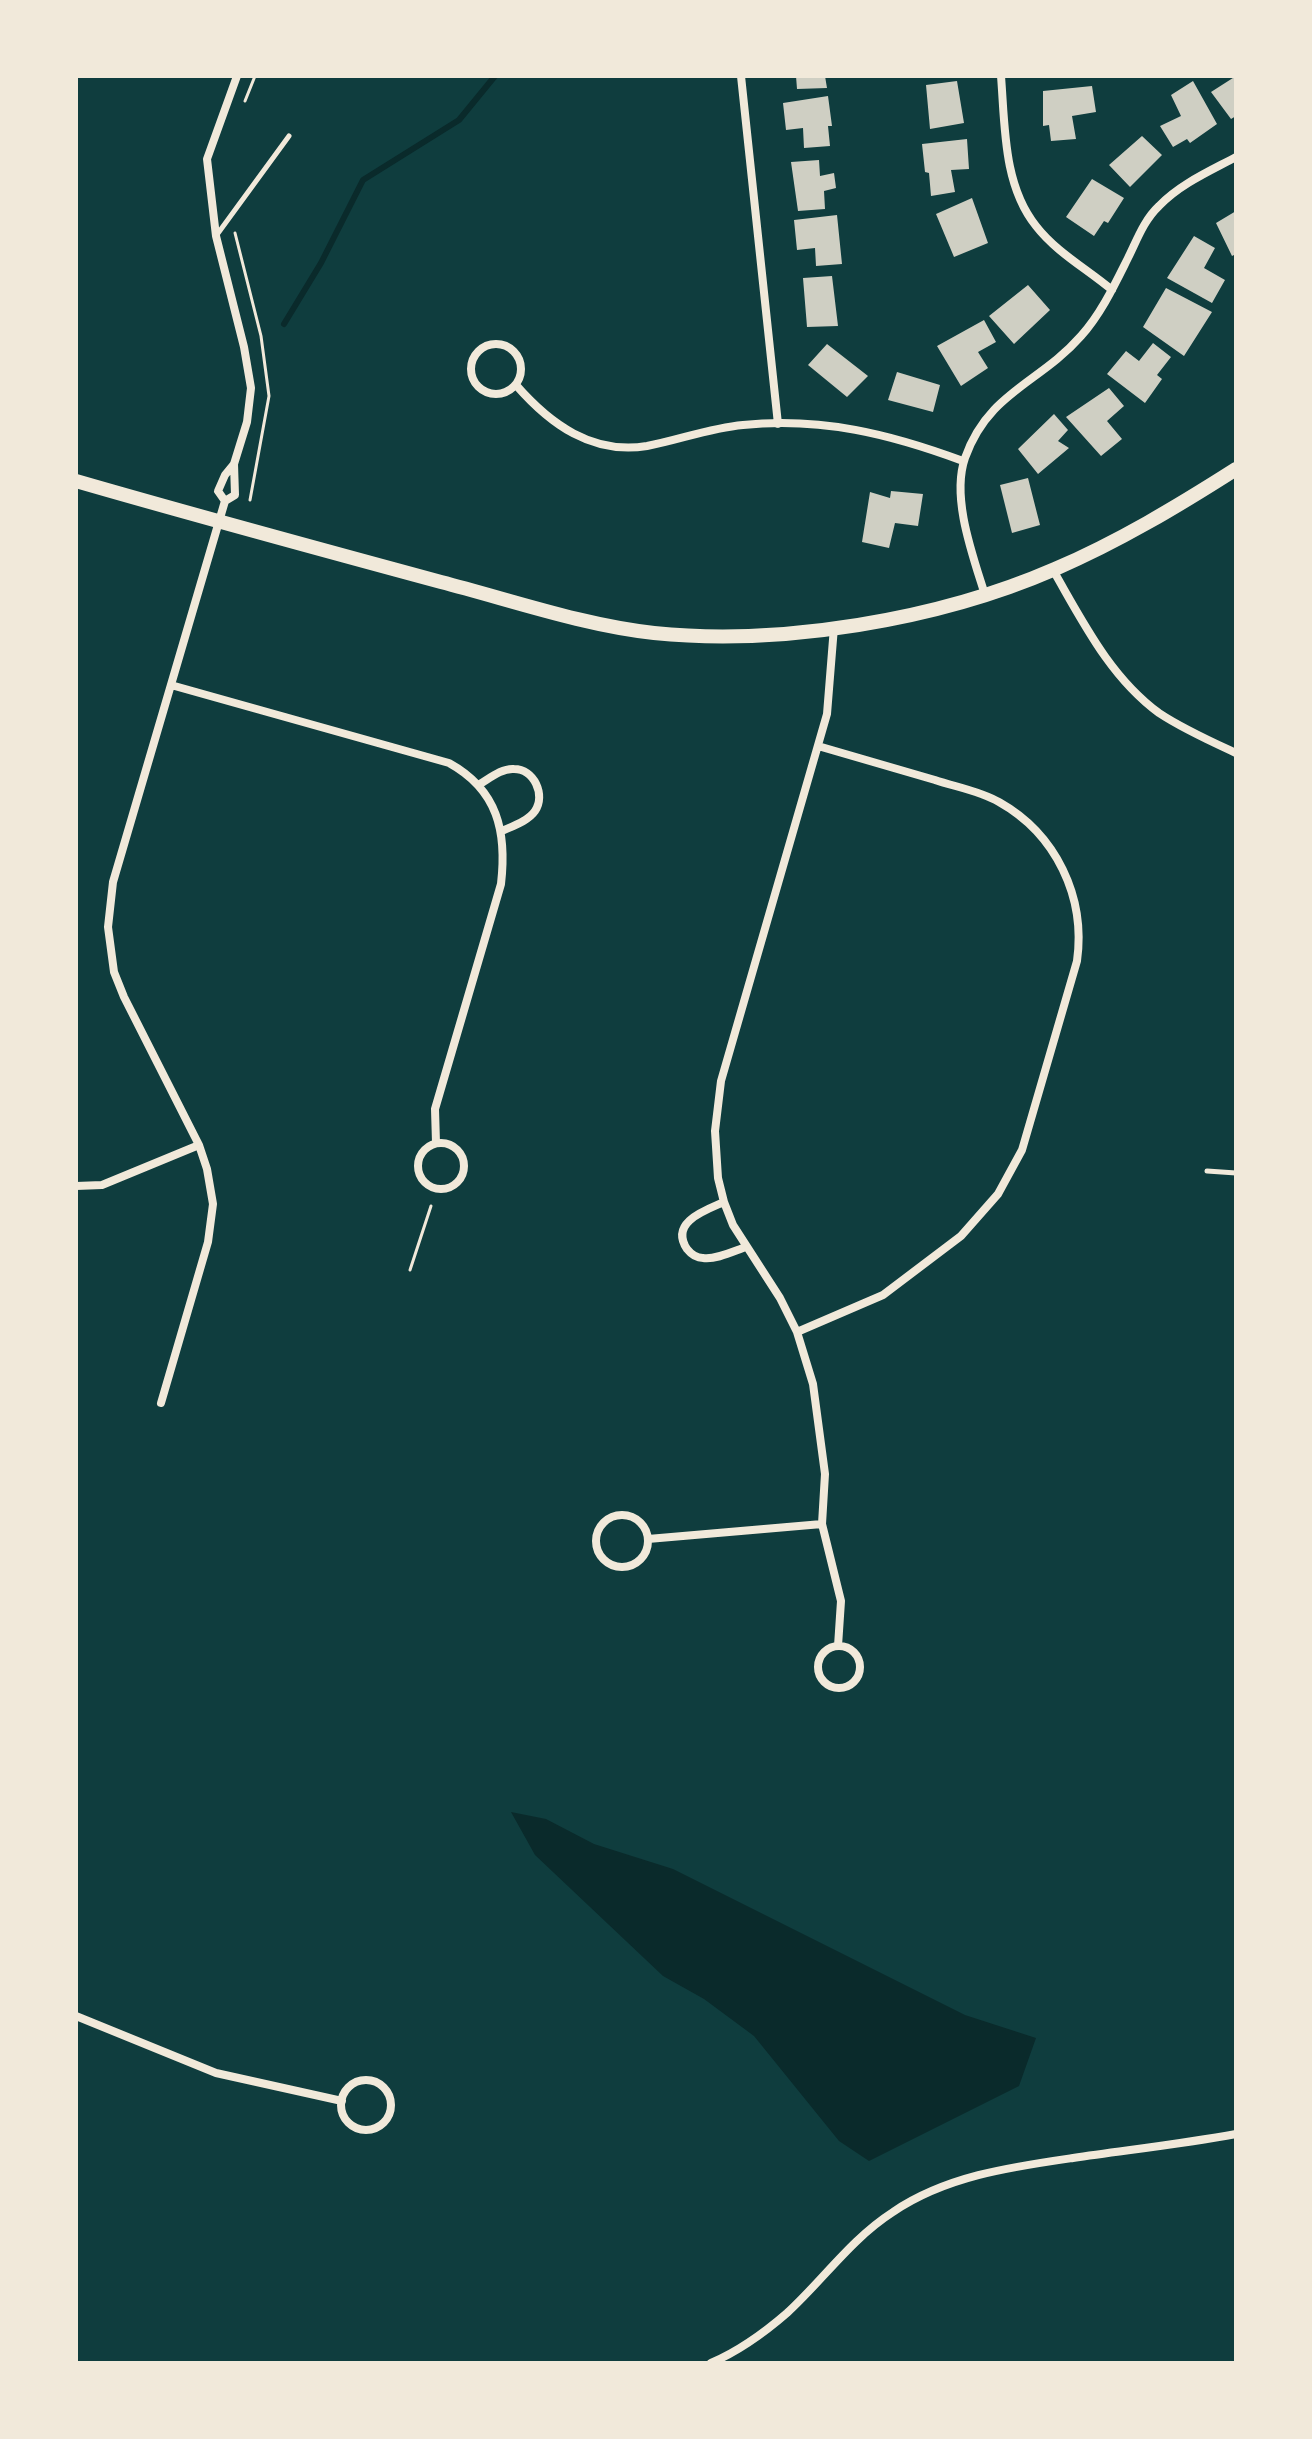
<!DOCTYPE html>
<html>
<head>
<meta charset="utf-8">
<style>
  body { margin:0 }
  #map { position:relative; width:1312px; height:2439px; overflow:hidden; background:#0f3d3e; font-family:Georgia,serif }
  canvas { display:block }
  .frame { position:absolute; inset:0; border:78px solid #f1e9da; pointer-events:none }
</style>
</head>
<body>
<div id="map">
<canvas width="1312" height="2439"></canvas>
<div class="frame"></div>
</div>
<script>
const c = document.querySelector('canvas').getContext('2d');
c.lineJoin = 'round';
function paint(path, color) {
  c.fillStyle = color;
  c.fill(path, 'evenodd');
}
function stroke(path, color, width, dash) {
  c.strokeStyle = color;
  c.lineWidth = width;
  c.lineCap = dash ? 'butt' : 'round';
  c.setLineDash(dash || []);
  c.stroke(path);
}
const water = new Path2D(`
  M511,1812L546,1819L594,1844L673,1869L965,2015L1036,2038L1019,2086L869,2161L839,2141L754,2036L704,1999L663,1976L535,1855Z`);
const stream = new Path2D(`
  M284,324L321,263L363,180L459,120L495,76`);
const building = new Path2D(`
  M796,76H825L827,88L797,89Z
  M1236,76V116L1231,119L1211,92Z
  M957,81L964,123L930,129L926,85Z
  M1193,81L1217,124L1190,143L1187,139L1173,147L1160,126L1181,116L1171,95Z
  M1092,86L1096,112L1072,116L1076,139L1051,141L1049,125L1043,126V91Z
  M828,96L832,126H828L830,146L804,148L803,128L786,130L783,103Z
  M1142,136L1162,155L1130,187L1109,165Z
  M967,139L969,169L951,170L955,192L931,196L929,173L925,172L922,144Z
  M819,160L820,176L834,173L836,188L824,191L825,209L798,211L791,162Z
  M1092,179L1124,198L1108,223L1104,221L1094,236L1066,217Z
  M972,198L988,243L954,257L936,214Z
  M1236,211V254L1232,256L1216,223Z
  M837,215L842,264L816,266L815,248L797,250L794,220Z
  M1194,236L1215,248L1204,268L1225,280L1212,303L1167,278Z
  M832,276L838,326L807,327L803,278Z
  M1028,285L1050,310L1014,344L989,316Z
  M1166,288L1212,312L1184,356L1143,327Z
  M984,320L996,342L978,352L988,368L961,386L937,346Z
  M1153,343L1171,357L1157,375L1162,379L1145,403L1107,374L1126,351L1139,361Z
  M827,344L868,376L847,397L808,365Z
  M897,372L940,385L933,412L888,400Z
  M1109,388L1124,406L1107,421L1122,439L1101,456L1066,417Z
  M1054,414L1068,430L1058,441L1069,448L1038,474L1018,449Z
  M1028,478L1040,525L1012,533L1000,485Z
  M891,491L923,494L918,526L895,523L889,548L862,542L870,492L890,498Z`);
const path = new Path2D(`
  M245,101L255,76
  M235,233L261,336L269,396L250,500
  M410,1270L431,1206`);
const service = new Path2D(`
  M216,236L289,136
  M1207,1171L1236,1173`);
const minor = new Path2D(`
  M741,76L778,424
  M1001,76C1005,125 1003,185 1036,226C1056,252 1087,269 1112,290
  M471 369a25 25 0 1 1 50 0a25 25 0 1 1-50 0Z
  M516,385C550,424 592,455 647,446C679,440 710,428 743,425C822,417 890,434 963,461
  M225,501L218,491L225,475L234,464L247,422L251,388L244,347L216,236L207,159L237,76
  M1053,570C1083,622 1110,677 1159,713C1183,729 1210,741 1236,753
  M985,595C973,556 951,498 965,458C988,392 1040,383 1081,336C1101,314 1115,284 1128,258C1137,240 1144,220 1159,206C1180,184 1210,171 1236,157
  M834,627L827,714L721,1081L715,1131L718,1178L724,1202L733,1225L780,1298L797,1332L813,1384L825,1474L822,1524L841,1601L838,1646
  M171,685L449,763C498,790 507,832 501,884L435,1109L436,1143
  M480,784C490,778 502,768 514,769C534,769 546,795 535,811C528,821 513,826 502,831
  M418 1166a23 23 0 1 1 46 0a23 23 0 1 1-46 0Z
  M76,1186L102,1185L199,1145
  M724,1202C706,1210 669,1222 687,1249C691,1254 696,1258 703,1258C716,1260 734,1251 746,1247
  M797,1332L883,1295L961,1236L998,1194L1022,1150L1077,961C1086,897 1056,834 999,802C980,791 956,787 935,780C896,769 857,757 818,746
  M161,1403L208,1242L213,1204L207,1169L199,1145L124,997L114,972L108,927L113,882L225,501L235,495L234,464
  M596 1541a26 26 0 1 1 52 0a26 26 0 1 1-52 0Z
  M648,1539L822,1524
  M818 1667a21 21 0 1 1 42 0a21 21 0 1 1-42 0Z
  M76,2016L216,2073L342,2101
  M341 2105a25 25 0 1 1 50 0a25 25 0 1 1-50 0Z
  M711,2363C739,2351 764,2333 787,2313C823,2280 851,2239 893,2212C946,2176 1011,2167 1073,2158C1127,2150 1182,2144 1236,2134`);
const secondary = new Path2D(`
  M76,481C197,516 319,549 441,582C511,600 582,625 654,633C781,646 938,620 1055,569C1118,542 1178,506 1236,469`);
paint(water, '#0a2a2b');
stroke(stream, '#0a2a2b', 6);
paint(building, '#cfcfc3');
stroke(path, '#f1e9da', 3);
stroke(service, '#f1e9da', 5);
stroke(minor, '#f1e9da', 8);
stroke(secondary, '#f1e9da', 14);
</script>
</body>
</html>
